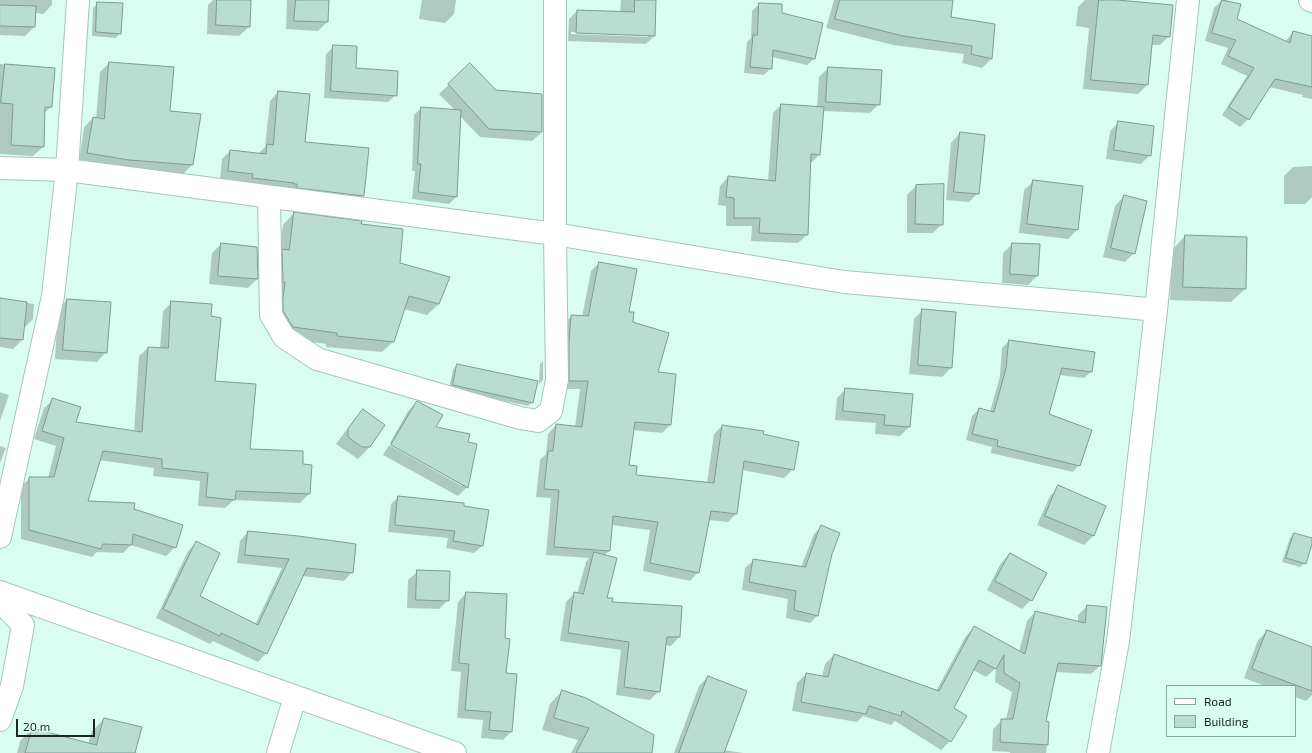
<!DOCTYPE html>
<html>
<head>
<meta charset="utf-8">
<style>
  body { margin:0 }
  #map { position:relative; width:1312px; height:753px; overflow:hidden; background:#dafdf1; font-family:"Exo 2",sans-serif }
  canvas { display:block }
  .legend { position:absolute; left:1166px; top:685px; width:130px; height:52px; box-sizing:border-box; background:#dafdf1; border:1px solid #8da79e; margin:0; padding:5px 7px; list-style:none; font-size:12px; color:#192622 }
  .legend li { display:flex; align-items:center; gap:8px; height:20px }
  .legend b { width:20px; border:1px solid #8da79e }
  .scale { position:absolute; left:16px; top:719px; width:79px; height:18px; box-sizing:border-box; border:2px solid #192622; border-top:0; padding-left:5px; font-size:12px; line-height:14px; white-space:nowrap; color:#192622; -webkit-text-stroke:3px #dafdf1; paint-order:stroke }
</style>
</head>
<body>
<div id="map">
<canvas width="1312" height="753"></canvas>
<ul class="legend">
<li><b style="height:5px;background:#fff"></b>Road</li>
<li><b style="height:11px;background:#badcd1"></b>Building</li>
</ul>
<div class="scale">20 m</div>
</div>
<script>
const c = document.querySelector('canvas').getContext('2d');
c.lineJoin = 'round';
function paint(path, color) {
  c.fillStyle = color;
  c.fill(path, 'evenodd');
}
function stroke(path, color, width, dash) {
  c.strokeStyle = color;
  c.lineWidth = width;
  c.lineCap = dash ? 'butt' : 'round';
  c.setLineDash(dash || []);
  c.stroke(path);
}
const shadow = new Path2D(`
  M0,0H52V5L43,14L34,13V27L25,36L0,35Z
  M213,0H250L249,27L239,36L207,34L208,5Z
  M287,0H328L327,22L318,31L286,29Z
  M422,0H456L454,14L445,23L419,19Z
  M621,0H656L654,36L646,44L568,41L569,19L577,11L620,12ZM571,32L648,35V37L571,34Z
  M834,0H952L950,18L994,25L991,59L982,68L962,63L964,54L893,45L826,28Z
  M1085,0H1106L1169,36L1160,45H1151L1147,85L1138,94L1083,89L1089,28L1076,26L1078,7Z
  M1222,0L1240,5L1236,19L1285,42L1293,32L1312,37V99L1302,97L1303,95L1269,87L1248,119L1240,127L1222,115L1247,76L1221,64L1228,48L1205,41L1214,8Z
  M98,3L120,33L116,38L92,36L93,8Z
  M759,4L781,14L814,59L807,65L772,57L771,68L764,75L744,73L747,42L751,38L752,11Z
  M334,46L355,69L396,95L388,102L324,98L326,54Z
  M109,63L169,112L199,115L192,165L183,174L120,168L79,162L84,127L93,118L96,119L100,72Z
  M0,64L54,69L51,107L44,113L43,147L33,156L0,154Z
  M470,64L495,91L542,132L532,141L480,137L460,116L456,197L449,204L412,199L415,171H412L414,115L421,108L455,110L439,94Z
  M828,68L879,104L870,113L823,111L819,155L810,164L807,235L798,243L751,241L752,226H726V206L718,205L720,186L728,177L768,181L773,113L781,105L817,107L819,77Z
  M278,92L304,142L368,149L363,196L355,204L220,179L222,159L230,151L258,154L265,147L270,101Z
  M1119,122L1150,155L1141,164L1106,159L1110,131Z
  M960,133L978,193L969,202L946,200L951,143Z
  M1312,166V197L1305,204H1284V176L1293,167Z
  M1034,181L1077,230L1068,239L1019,233L1024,190Z
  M916,186L942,224L933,233H907V195Z
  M1124,196L1134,253L1125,262L1103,257L1115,206Z
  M294,213L360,225L439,304L427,315L404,309L394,341L382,352L326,347V344L282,338L279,254L283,225Z
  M1185,236L1245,289L1231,302L1170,300L1172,250Z
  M221,244L256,247L257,279L248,288L209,284L212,253Z
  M1012,244L1037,276L1028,285L1002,283L1003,253Z
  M599,263L628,313L657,373L670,425L662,433L632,430L628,466L635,476L707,483L714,434L722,426L762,435L793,469L784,478L742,470L736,514L728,522L708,520L698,572L690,581L643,571L650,530L611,525L609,551L604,556L606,598L611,603L681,607L679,637L671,646L665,645L659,691L650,700L616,695L621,650L560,641L566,602L575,593L577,594L586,562L589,558L546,555L551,498L536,497L540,460L546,454L548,434L556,425L575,427L580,389H561L563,324L572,316L582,317L591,271Z
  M0,299L34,304L33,319L24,328L22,340L13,349L0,347Z
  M67,300L106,352L97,362L55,359L58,309Z
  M172,302L210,317L214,381L249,450L302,465L311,466L309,494L300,503L234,500L225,508L198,506L200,481L153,476L154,468L99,460L87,502L133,510L175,547L166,556L131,545L123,553L97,552L92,557L21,539V486L30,478H48L56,446L34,439L44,408L53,400L75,423L134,432L139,356L148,348L160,349L163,311Z
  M923,310L951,368L942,377L909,374L914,319Z
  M1009,341L1091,372L1084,378L1059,375L1048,415L1079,465L1073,472L991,453L992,447L966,440L972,416L979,409L990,412L1000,376L1002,348Z
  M543,361V380L539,384L540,364Z
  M457,365L532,402L528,406L449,389L453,370Z
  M846,389L909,427L900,436L875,434L876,423L835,420L837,398Z
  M0,392L9,395L0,421Z
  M417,402L435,428L467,442L476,444L467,487L458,496L383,455L389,445L462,486V484L390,443L408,411Z
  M363,411L384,425L367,450L358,459L336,444L354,420Z
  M0,446L6,448L0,463Z
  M1059,487L1105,506L1093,536L1084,545L1037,525L1050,496Z
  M398,497L462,506L482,546L474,553L446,548L448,538L388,532L391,504Z
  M822,526L831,554L818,615L810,623L786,618L788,599L742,590L745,568L754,560L801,567L814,534Z
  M248,532L352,572L344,581L302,576L266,653L258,662L213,641L210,644L156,618L188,551L196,543L199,597L255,625L282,568L237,563L240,541Z
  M1294,534L1312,539L1305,563L1300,567L1282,562L1290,538Z
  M1010,554L1031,600L1022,609L987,590L1001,563Z
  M418,571L448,600L439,609L407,608L408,580Z
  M466,593L504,639L505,674L511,732L503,740L481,738L483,720L457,718L461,672L451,671L458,602Z
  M1087,606L1100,666L1091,674L1055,672L1044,722L1048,737L1046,753H1010V752L992,751L993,729L1002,720H1006L1012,692L995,682L996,668L986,677L973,670L952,708L950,741L941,750L895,721L891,725L863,716L857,722L792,711L797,683L806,674L822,677L825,664L834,655L936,691L966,636L974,628L1019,652L1027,621L1035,612L1078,622V615Z
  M1267,631L1312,648V695L1306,701L1295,697V686H1265L1244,678L1258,640Z
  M708,677L724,750L743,753H674L699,686Z
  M562,691L651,753H571L578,740L542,730L550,704Z
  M104,719L134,752L138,753H17L20,741L32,729L88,744L92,731Z`);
const building = new Path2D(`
  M217,0H251L250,27L216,25Z
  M296,0H329L328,22L294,21Z
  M635,0H656L655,36L576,33L577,10L634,12Z
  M840,0H953L951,17L995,24L992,59L971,54L972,46L903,36L835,19Z
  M1099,0H1117L1173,5L1170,37L1153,35L1148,85L1091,80Z
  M1222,0L1241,4L1237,19L1290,43L1293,31L1312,36V87L1275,79L1249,120L1229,107L1254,68L1228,56L1236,40L1212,33Z
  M97,2L123,3L121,34L96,32Z
  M759,3L782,4V13L823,23L815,59L773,50L772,69L750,67L753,35H757Z
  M0,5L36,6L35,27L0,26Z
  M333,45L357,46L356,68L398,71L397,96L331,91Z
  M109,62L174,67L170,111L201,114L193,165L129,160L87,153L93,117L104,119Z
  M470,63L496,90L542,94V132L489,129L448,84Z
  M5,64L55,68L52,107H45L44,147L11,145L13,104L1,103Z
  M828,67L882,70L880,105L826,102Z
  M278,91L310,94L305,142L369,148L364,196L297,188V184H294V183L252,178L253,174L228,171L230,150L266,154L267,144L273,145Z
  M781,104L824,107L820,155L811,154L808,235L759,233L760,218H734V198L726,197L728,176L775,181Z
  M421,107L461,110L457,197L418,192L421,164H418Z
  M1118,121L1154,126L1151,156L1114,150Z
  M960,132L985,135L979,194L954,192Z
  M1033,180L1083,186L1078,230L1027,224Z
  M944,184L943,225L915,224L916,185Z
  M1124,195L1147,201L1135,254L1111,248Z
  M294,212L362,221L361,224L403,229L400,263L450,277L439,304L409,296L394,342L337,336V333L293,327L283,311V298L285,282H283L282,249L289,250Z
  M1185,235L1247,237L1246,289L1183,287Z
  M221,243L257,247L258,279L218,276Z
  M1012,243L1040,244L1038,276L1010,274Z
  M599,262L637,269L629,312H634L633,322L669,333L658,372L676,374L671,425L635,422L629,465L637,466L636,475L714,483L722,425L764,431L763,434L799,442L794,470L744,461L737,514L711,511L699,573L650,563L658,522L613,516L610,551L554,547L559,490L544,489L548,451H553L556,424L582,427L588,381H569V342L571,315L588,316Z
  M0,298L27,302L23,340L0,338Z
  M67,299L111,302L107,353L63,350Z
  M171,301L212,304L211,316L221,318L215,381L256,384L250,449L303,451V464L312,465L310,494L236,491L235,500L206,497L208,473L162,468V459L103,451L88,501L135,503L134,509L183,525L176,548L133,534L132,545L103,544L101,549L29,530V477H54L64,438L42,431L52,398L81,407L76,422L142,432L148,347L168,348Z
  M922,309L956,312L952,368L918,365Z
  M1009,340L1095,352L1092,372L1062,368L1049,414L1092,430L1080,466L997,446L998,440L972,434L979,408L994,412L1006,368Z
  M457,364L538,381L533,403L453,385Z
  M845,388L913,394L910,427L884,425L885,415L843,411Z
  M417,401L443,415L436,427L470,434L468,442L477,444L468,488L391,445Z
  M363,409L385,425L370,447H362L348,437V429Z
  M1058,485L1106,506L1094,536L1045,516Z
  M398,496L464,503V506L489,510L483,546L453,541L455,531L395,525Z
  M821,525L840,533L832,554L818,616L794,610L796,591L749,582L753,559L805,567Z
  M248,531L298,536L356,544L353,573L307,568L267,654L221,633L220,636L163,609L196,541L220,553L200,596L258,625L289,559L245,555Z
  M1294,533L1312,538V544L1306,564L1286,558Z
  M594,552L617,558L607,598H613L612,602L682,606L680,637H667L660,692L624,687L629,642L568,633L574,592L583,594Z
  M1010,553L1047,573L1032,601L995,581Z
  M417,570L450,571L449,601L416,600Z
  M466,592L507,594L505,638L510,639L506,673L517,674L512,732L489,730L491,712L465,710L469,664L459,663Z
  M1087,605L1107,607L1101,666L1058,663L1046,721L1049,722L1048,745L1000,742L1001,719H1013L1020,683L1004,673V655L996,669L979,660L954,708L967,716L951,742L902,711L901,716L869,706L866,714L801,702L806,673L828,677L834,654L939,691L974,626L1025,654L1035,611L1085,623Z
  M1267,630L1312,647V691L1252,669Z
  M708,676L747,691L724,753H679Z
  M562,690L586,698L654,735L652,753H576L589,728L554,718Z
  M104,718L142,727L135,753H25L32,728L96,745Z`);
const minor = new Path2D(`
  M1310,0L1312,1
  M0,168L67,170L555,234L844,282L1097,304L1156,310
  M269,197L271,315L284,337L317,359L520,418L538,421L551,411L557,380L555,234V0
  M0,537L53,296L67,170L78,0
  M0,592L455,753
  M0,601L23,625L12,686L0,720
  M278,753L295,697
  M1098,753L1118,641L1156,310L1188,0`);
paint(shadow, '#0003');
paint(building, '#badcd1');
stroke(building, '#7c9c92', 1);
stroke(minor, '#a4c5bb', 24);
stroke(minor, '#fff', 22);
</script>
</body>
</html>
